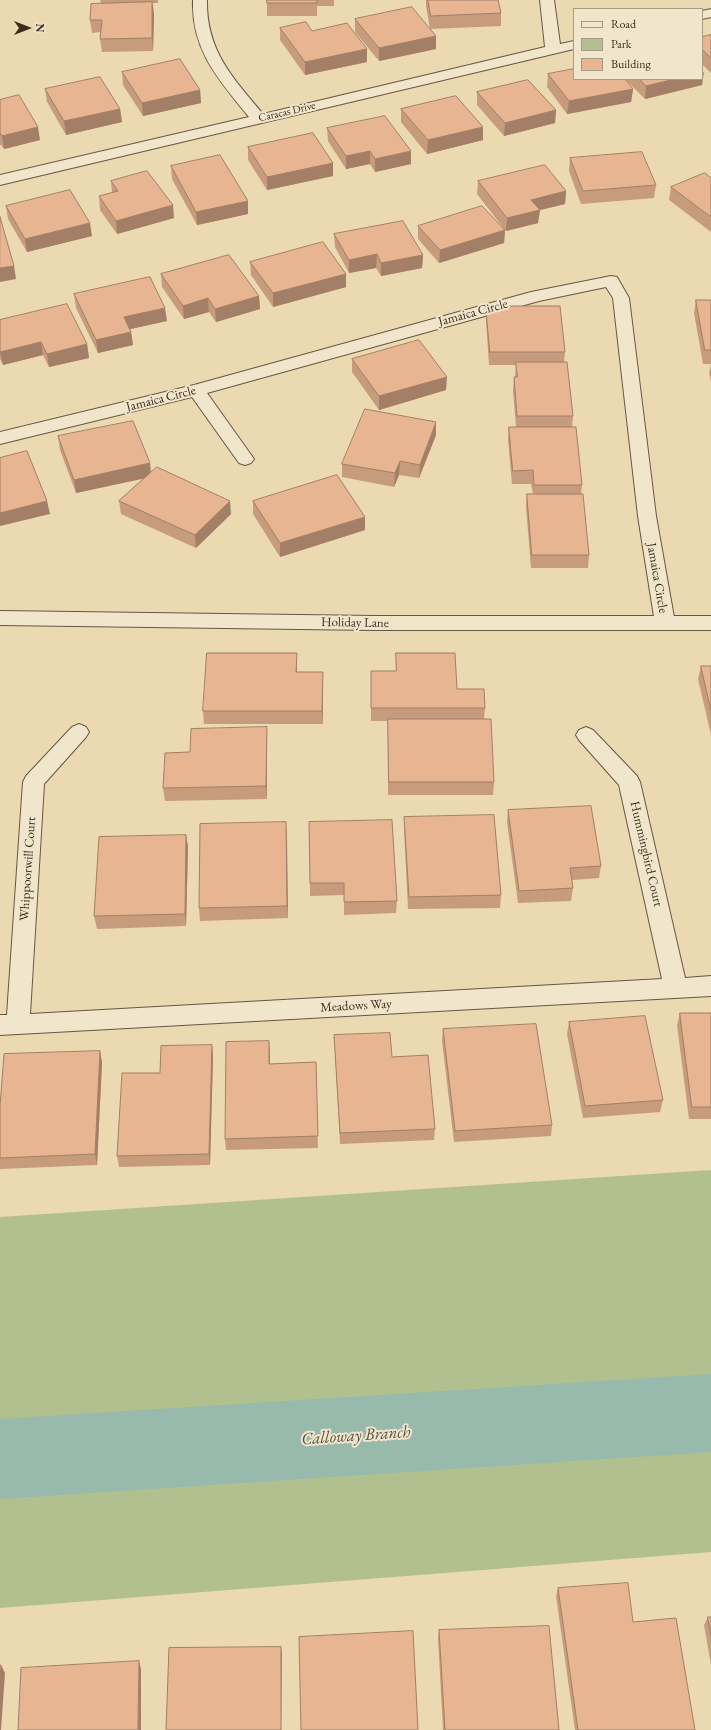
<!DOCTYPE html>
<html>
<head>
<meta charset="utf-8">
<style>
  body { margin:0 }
  #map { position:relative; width:711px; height:1730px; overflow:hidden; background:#ead9b1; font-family:"EB Garamond",serif }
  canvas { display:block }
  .legend { position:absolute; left:573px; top:8px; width:130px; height:72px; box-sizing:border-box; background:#f1e6cc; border:1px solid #a99b86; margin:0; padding:5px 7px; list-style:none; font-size:12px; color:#3d2b1e }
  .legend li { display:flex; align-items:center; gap:8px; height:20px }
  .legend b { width:20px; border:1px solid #a99b86 }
  .north { position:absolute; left:8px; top:8px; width:40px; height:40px; -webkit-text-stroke:3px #f1e6cc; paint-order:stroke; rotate:90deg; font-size:11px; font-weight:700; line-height:16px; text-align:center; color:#3d2b1e }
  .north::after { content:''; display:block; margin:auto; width:14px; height:18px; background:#3d2b1e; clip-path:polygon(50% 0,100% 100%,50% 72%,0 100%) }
</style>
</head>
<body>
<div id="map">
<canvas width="711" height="1730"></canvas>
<ul class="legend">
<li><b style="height:5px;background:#f1e6cc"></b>Road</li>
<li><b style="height:11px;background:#b2c08f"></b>Park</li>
<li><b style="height:11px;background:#e7b591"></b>Building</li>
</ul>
<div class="north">N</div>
</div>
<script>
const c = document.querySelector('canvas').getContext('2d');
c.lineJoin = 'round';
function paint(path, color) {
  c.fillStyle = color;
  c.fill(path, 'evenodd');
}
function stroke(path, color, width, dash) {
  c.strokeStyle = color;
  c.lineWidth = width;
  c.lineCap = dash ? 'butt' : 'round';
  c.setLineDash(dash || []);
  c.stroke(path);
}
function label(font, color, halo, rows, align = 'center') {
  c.font = font + ' "EB Garamond",serif';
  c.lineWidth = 4;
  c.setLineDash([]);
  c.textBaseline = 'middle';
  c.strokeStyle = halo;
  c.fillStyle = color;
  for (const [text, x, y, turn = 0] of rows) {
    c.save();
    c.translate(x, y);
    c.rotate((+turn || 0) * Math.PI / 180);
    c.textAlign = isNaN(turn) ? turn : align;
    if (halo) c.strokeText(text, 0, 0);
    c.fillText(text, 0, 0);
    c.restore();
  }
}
const green = new Path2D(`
  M711,1170V1552L0,1608V1217Z`);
const river = new Path2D(`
  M711,1374V1452L0,1499V1419Z`);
const minor = new Path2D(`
  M193,0H207C206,50 232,77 263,114L545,47L540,0H554L560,44L574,41V49L0,185V175L249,117C219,80 191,50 193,0Z
  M711,9V17L702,19V11Z
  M611,276L617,277L629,298L656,516L675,623L672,628L665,630L658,628L655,623L638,516L613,298L606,287L539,301L207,393L254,459L251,463L245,465L239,463L192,397L0,444V432L194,385L531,292Z
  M79,724L86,727L89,732L86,737L44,784L30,1014L662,979L619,785L579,740L576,735L579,730L586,727L593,730L637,776L640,782L685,978L711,976V996L0,1035V1015H7L23,782L26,776L72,727Z`);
const tertiary = new Path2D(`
  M0,611L374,616H711V630H374L0,625Z`);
const wall = new Path2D(`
  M100,0H158V3H153L154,15L153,51L102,52L100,39L101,32L92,33L90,20L101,3Z
  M267,0H334V6H317V16H267Z
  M426,0H498L501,13V26L430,29L426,6Z
  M355,19L436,36V49L379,61L355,32Z
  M280,28L312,31L367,49V62L305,75L280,40Z
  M711,35V73L702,64V37Z
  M122,72L200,90L201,103L143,116L123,85Z
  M548,74L633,89L631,102L567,114L547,87Z
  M625,79H702V85L645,99Z
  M45,89L120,109L122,122L66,135L47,102Z
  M477,92L556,110L555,123L504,136L477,105Z
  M0,100L40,140L4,149L1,145H0Z
  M401,109L483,140L427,154L401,122Z
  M327,128L411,164L375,172L370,164L346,169L328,141Z
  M248,147L333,163V176L267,190L248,160Z
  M570,158L656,185L654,198L581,204L569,171Z
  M171,166L248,201V214L197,225L172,179Z
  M711,178V232L669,200L671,187Z
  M111,181L174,218L117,234L100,210L99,196L112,193Z
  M478,181L566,191L565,204L540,210L538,223L506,231L505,230L504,243L439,263L418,239V226L505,230L477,194Z
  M6,206L92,236L27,252L8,219Z
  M334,234L423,255L422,268L381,276L376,268L349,273L335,247Z
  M250,262L346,274V287L273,307L251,275Z
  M161,274L259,296L260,309L216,322L209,312L184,319L162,287Z
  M74,294L167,321L130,329L131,332L133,345L98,353L76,308Z
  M696,300H711V364H703L694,313Z
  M486,306L565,352L564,362L573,416L572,427L582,485L581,494L589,555L588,568H531L526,507L527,494H533L531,484H512L508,440L509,427H516L513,391L514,377H515L516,365H489L486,320Z
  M0,320L87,344L89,358L49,367L43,355L3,365L0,359Z
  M352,359L446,390L379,410L352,372Z
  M711,364V382L709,373Z
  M436,435L419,478L399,475L394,487L342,477V464Z
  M58,436L150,463L151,472L231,514L196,548L121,514L119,501L144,478L76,493L60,450Z
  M253,501L365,530L280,557L253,514Z
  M396,653L457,689L485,708L484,719L494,782L493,795H388V721H371V671H396Z
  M297,666V672H323V724H204L203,711Z
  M701,666H711V735L698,679Z
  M267,727V799L165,801L163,788L190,752Z
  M508,810L601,866L599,878L572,880L573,888L571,901L518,903L507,822Z
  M404,817L501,895L500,908L408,909L404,830Z
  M286,822L288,918L200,921L199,908Z
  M309,822L397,901L396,913L344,915V895L310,896Z
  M186,835L188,847L186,926L97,929L94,916Z
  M680,1013H711V1119H689L677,1025Z
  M569,1022L663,1100L660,1112L583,1118L567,1034Z
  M443,1029L552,1125L551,1136L454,1142L442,1041Z
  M334,1035L392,1057L435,1129L434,1140L340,1144Z
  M269,1041L270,1064L316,1062L318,1148L226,1150L225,1139Z
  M212,1045L213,1057L210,1165L119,1167L117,1156L160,1073Z
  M100,1051L102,1063L97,1165L0,1169V1106Z
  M558,1588L633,1622L695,1730H575L556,1596Z
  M708,1617H711V1665L704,1625Z
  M439,1630L559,1730H443L438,1638Z`);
const shadedWall = new Path2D(`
  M152,2L154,15L153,51L152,38Z
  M436,36V49L379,61V48Z
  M367,49V62L305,75V62Z
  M704,72L702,85L645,99L646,86L675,79H702V73Z
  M633,89L631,102L567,114L569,101Z
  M200,90L201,103L143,116L142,103Z
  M120,109L122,122L66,135L64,121Z
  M556,110L555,123L504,136L505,123Z
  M38,127L40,140L4,149L2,136Z
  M483,127V140L427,154L428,140Z
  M370,151V164L346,169V156Z
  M411,151V164L375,172V159Z
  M333,163V176L267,190V177Z
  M566,191L565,204L540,210L538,223L506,231L507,218L531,200Z
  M248,201V214L197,225L196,212Z
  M173,205L174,218L117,234L116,221Z
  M90,223L92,236L27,252L25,239Z
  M505,230L504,243L439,263L440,250Z
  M377,254L376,268L349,273V260Z
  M423,255L422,268L381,276V263Z
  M14,266L16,279L0,282V268Z
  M346,274V287L273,307V293Z
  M259,296L260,309L216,322L215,309Z
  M208,298L209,312L184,319L183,306Z
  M165,308L167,321L126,330L124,317Z
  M131,332L133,345L98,353L96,340Z
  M41,342L43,355L3,365L0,352Z
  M87,344L89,358L49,367L47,354Z
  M447,377L446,390L379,410V396Z
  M436,422V435L419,478L420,465Z
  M400,461L399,475L394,487L395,473Z
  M150,463L151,477L76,493L74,480Z
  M47,501L50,514L0,526V513Z
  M230,501L231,514L196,548L195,535Z
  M365,517V530L280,557V543Z
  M297,653V685L296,672Z
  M323,672V724L322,711Z
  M267,727V799L266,786Z
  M286,822L287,834L288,918L287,906Z
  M186,835L188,847L186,926L185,914Z
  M269,1041L270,1053V1076L269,1064Z
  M212,1045L213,1057L210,1165L209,1154Z
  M100,1051L102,1063L97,1165L95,1154Z
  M281,1647L282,1655L281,1730Z
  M139,1661L141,1669V1730H138Z
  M1,1665L5,1673L1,1730H0V1678Z`);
const building = new Path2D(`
  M267,0H317V3H267Z
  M428,0H498L501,13L431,16Z
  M152,2V38L100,39L102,20H90L91,4Z
  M412,7L436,36L379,48L355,19Z
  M306,22L312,31L347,23L367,49L305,62L280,28Z
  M711,35V58L702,49V37Z
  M180,59L200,90L142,103L122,72Z
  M574,69V79H625L633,89L569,101L548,74Z
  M100,77L120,109L64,121L45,89Z
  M640,79H675L646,86Z
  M528,80L556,110L505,123L477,92Z
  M19,95L38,127L2,136L0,133V100Z
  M456,96L483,127L428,140L401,109Z
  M385,116L411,151L375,159L370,151L346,156L327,128Z
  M313,133L333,163L267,177L248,147Z
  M642,152L656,185L583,191L570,158Z
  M220,155L248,201L196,212L171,166Z
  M545,165L566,191L531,200L540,210L507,218L478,181Z
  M147,171L173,205L116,221L99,196L118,191L111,181Z
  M705,173L711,178V217L671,187Z
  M70,190L90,223L25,239L6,206Z
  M482,206L505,230L440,250L418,226Z
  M0,217L14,266L0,268Z
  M403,221L423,255L381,263L377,254L349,260L334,234Z
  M323,242L346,274L273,293L250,262Z
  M229,255L259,296L215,309L208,298L183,306L161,274Z
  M150,277L165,308L124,317L131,332L96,340L74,294Z
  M696,300H711V350H705Z
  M67,304L87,344L47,354L41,342L0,352V320Z
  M486,306H560L565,352H490Z
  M419,340L447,377L379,396L352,359Z
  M516,362H567L573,416H517L514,377H517Z
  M365,409L436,422L420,465L400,461L395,473L342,464Z
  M133,421L150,463L74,480L58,436Z
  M509,427H576L582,485H534L533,470L513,471Z
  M27,451L47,501L0,513V458Z
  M157,467L230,501L195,535L119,501Z
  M337,475L365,517L280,543L253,501Z
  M527,494H583L589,555H532Z
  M207,653H297L296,672H323L322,711H203Z
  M396,653H455L457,689H484L485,708H371V671H396Z
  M701,666H711V710Z
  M388,719H491L494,782H389Z
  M267,727L266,786L163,788L165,753L190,752L191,729Z
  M591,806L601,866L570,868L573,888L519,891L508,810Z
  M494,815L501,895L409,897L404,817Z
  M392,820L397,901L344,902V883H310L309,822Z
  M286,822L287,906L199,908L200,824Z
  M186,835L185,914L94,916L99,837Z
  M680,1013H711V1107H692Z
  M645,1016L663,1100L585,1106L569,1022Z
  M536,1024L552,1125L455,1131L443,1029Z
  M390,1033L392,1057L428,1055L435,1129L340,1133L334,1035Z
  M269,1041V1064L316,1062L318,1136L225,1139L226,1042Z
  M212,1045L209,1154L117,1156L122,1073H160L161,1046Z
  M100,1051L95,1154L0,1158V1106L4,1054Z
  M628,1583L633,1622L676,1618L695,1730H578L558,1588Z
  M708,1617H711V1635Z
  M549,1626L559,1730H445L439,1630Z
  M413,1631L418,1730H301L299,1637Z
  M281,1647V1730H166L169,1648Z
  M139,1661L138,1730H18L21,1668Z
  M0,1665H1L0,1678Z`);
const farStreetnames = [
  ["Caracas Drive",287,112,-13]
];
const streetNames = [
  ["Jamaica Circle",473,313,-15],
  ["Jamaica Circle",161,399,-14],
  ["Jamaica Circle",657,578,80],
  ["Holiday Lane",355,623,1],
  ["Hummingbird Court",646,854,77],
  ["Whippoorwill Court",28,869,-86],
  ["Meadows Way",356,1006,-3]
];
const nearWaternames = [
  ["Calloway Branch",356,1436,-4]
];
paint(green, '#b2c08f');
paint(river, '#98baad');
stroke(minor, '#685643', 2);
stroke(tertiary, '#685643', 2);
paint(minor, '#f1e6cc');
paint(tertiary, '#f1e6cc');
paint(wall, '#c79c7d');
paint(shadedWall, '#a27f66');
paint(building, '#e7b591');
stroke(building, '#a27f66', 1);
label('11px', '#3d2b1e', '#f1e6cc', farStreetnames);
label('13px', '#3d2b1e', '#f1e6cc', streetNames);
label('italic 17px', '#544f42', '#f1e6cc', nearWaternames);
</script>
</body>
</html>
